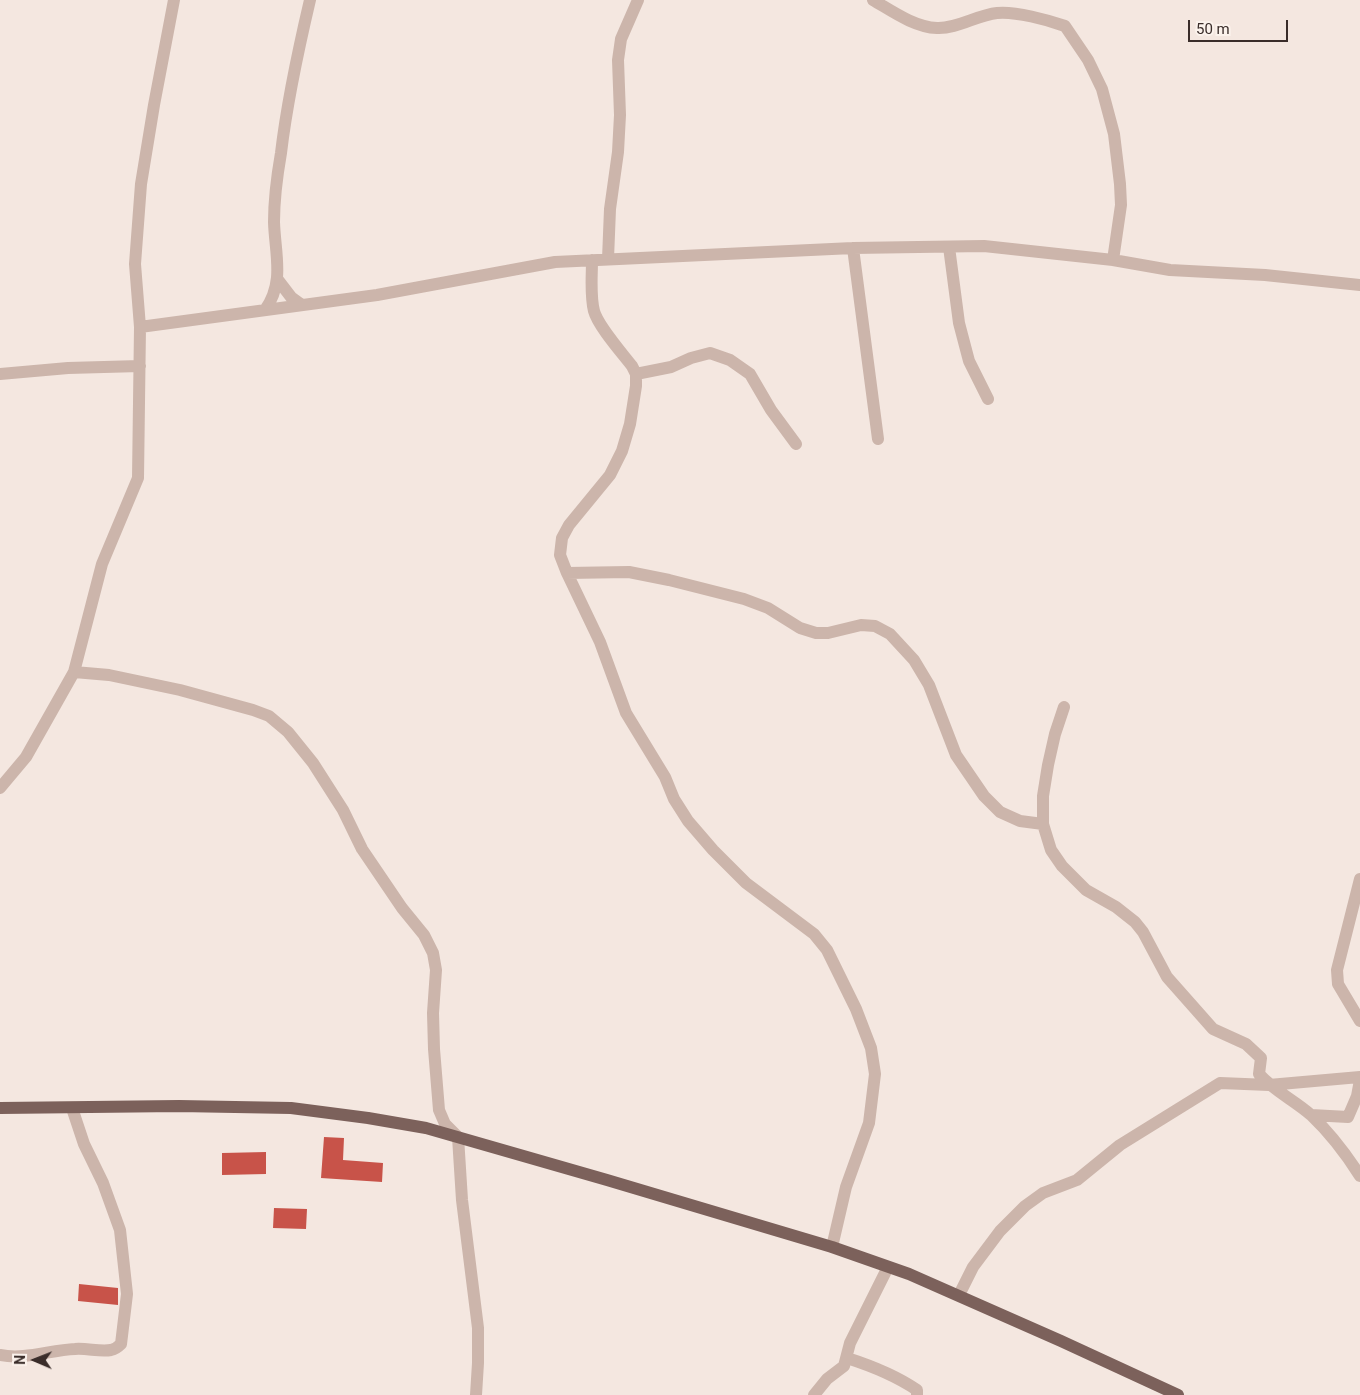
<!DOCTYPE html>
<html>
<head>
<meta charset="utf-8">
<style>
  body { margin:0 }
  #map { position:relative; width:1360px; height:1395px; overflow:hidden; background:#f4e7e0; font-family:Roboto,sans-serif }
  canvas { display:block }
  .north { position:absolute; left:10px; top:1335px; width:50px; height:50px; -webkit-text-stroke:4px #fbf2ec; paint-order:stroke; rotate:271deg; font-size:14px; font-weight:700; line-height:20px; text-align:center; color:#3a2d2a }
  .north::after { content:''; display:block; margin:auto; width:18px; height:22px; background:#3a2d2a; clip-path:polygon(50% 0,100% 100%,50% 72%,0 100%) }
  .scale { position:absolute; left:1188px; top:20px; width:100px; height:22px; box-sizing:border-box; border:2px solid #3a2d2a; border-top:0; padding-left:6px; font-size:15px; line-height:18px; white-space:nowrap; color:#3a2d2a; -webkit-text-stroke:4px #fbf2ec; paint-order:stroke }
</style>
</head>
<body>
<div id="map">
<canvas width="1360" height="1395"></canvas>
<div class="north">N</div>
<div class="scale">50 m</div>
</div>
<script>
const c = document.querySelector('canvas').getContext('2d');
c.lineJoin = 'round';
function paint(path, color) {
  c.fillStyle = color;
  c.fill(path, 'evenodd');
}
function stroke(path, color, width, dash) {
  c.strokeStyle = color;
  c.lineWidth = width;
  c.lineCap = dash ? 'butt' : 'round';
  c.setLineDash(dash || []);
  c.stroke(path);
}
const building = new Path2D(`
  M324,1137L344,1138L343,1160L383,1163L382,1182L321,1178Z
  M266,1152V1174L222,1175V1153Z
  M274,1208L307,1209L306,1229L273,1228Z
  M79,1284L118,1288V1305L78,1301Z`);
const minor = new Path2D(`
  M873,0C892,11 914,27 937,28C957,29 977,15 997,13C1015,11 1048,20 1065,26L1088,60L1102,89L1114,134L1120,184L1121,205L1113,260
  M949,247L959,323L969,361L988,399
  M853,248L878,439
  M608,259L610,209L618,152L620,115L618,60L621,39L638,0
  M592,260C592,277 590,295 594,311C598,326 622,353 632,366L636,374V386L630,424L622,451L610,475L569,525L562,538L560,555L567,573L600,642L626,713L665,777L674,799L688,821L713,850L746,883L814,934L827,950L856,1009L871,1048L875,1074L869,1123L846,1187L832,1247
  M278,280L291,297L302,305
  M265,310C285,282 275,254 274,222C274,199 277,176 281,153C287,102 298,51 310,0
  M140,327L377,295L555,262L853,248L984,246L1113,260L1170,270L1265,275L1360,285
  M0,374L68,368L140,366
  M636,374L671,367L691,358L710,353L730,360L750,374L771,410L796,444
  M567,573L629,572L669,580L744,599L768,608L800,628L816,633H828L861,625L875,626L890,634L914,660L929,685L956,755L984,796L1000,812L1020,821L1043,824
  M74,672L109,675L180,690L253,710L269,716L288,732L313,763L343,810L362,849L402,908L424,935L433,953L436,970L433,1013L434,1049L439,1110L445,1124L458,1137L462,1200L478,1328V1363L476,1395
  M1064,707L1055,734L1048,765L1043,796V824L1051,850L1062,866L1086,890L1116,907L1135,922L1143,932L1167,977L1213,1029L1246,1044L1261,1058L1259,1074C1274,1091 1294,1100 1311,1115C1330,1133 1346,1154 1360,1176
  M0,788L26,757L74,672L102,564L138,478L140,327L135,264L141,184L154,105L174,0
  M1360,879L1337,970L1338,984L1360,1021
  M1311,1115L1348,1117L1357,1096L1360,1080
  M959,1295L973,1267L1000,1231L1025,1206L1043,1193L1077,1180L1120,1145L1220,1083L1269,1085L1360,1077
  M0,1355C25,1360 50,1350 75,1349C87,1348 100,1352 111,1350C115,1349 118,1347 121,1344L127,1294L120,1230L103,1183L84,1144L72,1108
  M847,1358C872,1366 895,1375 917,1390V1395
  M814,1395L827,1379L844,1366L850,1343L888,1267`);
const major = new Path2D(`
  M0,1108L179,1106L291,1108L368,1118L426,1128L607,1180L832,1247L909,1274L1061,1341L1178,1395`);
paint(building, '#c85349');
stroke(minor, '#ccb5ab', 12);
stroke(major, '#7c615b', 12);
</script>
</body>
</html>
